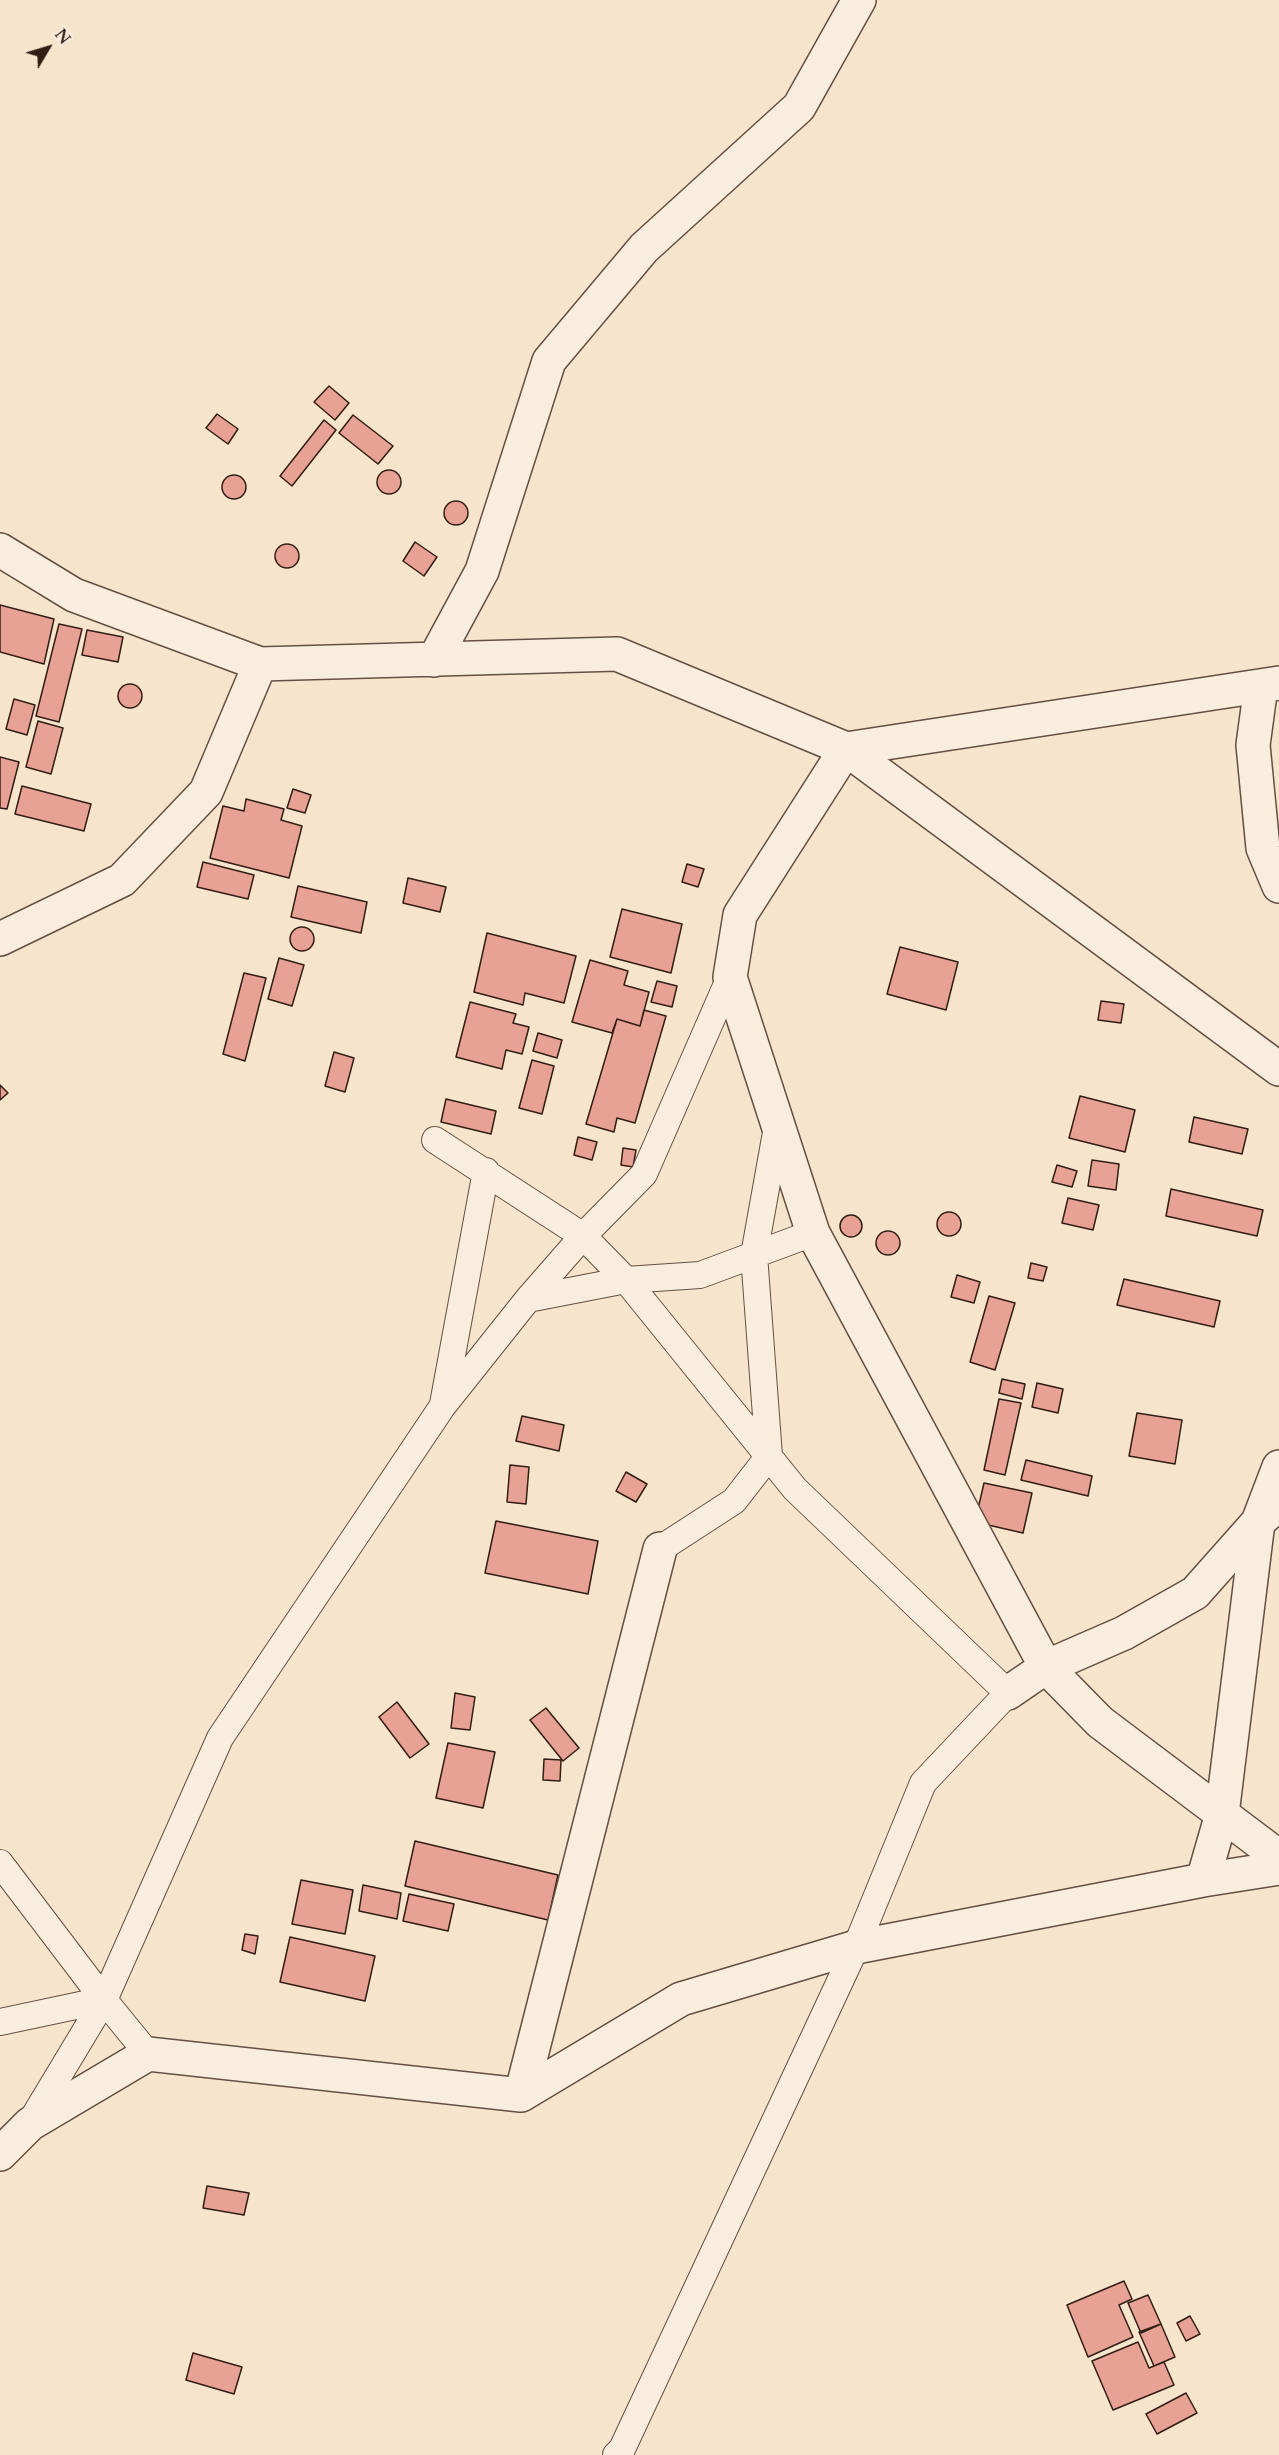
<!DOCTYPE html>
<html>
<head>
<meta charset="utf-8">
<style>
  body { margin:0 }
  #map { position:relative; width:1279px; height:2455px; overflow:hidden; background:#f6e4cd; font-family:Cardo,serif }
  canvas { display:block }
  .north { position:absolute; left:18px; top:18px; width:60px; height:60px; -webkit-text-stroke:4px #f9edde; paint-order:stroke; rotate:52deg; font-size:16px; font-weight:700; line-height:24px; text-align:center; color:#331e13 }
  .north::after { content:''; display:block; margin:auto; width:21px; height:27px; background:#331e13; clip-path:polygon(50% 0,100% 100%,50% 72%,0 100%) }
</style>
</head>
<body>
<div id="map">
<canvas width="1279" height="2455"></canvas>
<div class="north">N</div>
</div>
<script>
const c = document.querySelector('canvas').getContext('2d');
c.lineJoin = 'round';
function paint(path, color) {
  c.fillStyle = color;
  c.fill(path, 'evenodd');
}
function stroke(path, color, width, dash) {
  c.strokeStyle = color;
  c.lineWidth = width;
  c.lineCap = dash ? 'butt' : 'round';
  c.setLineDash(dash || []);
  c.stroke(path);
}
const building = new Path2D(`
  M329,386L349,403L335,420L314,402Z
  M217,414L238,429L228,444L206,428Z
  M353,415L393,446L378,464L339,433Z
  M324,420L336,430L292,486L280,476Z
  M377 482a12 12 0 1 1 24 0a12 12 0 1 1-24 0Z
  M222 487a12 12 0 1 1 24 0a12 12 0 1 1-24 0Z
  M444 513a12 12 0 1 1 24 0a12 12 0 1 1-24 0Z
  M415,542L437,557L424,576L403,561Z
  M275 556a12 12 0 1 1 24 0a12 12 0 1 1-24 0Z
  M0,605L54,619L44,664L0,652Z
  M59,624L82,629L59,722L36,716Z
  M87,630L123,637L118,662L82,655Z
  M118 696a12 12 0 1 1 24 0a12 12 0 1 1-24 0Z
  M14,699L35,705L27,735L6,729Z
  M38,721L63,728L51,774L26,767Z
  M0,757L19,762L7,809L0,808Z
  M22,786L91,804L84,831L15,814Z
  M293,789L311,795L305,813L287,808Z
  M246,799L284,809L281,820L302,826L289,878L210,858L223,806L244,811Z
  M203,862L254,875L248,899L197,887Z
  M687,864L704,869L698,887L682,882Z
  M408,878L446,887L440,912L403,903Z
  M298,886L367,902L361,933L291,917Z
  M622,909L682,924L671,973L610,957Z
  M290 939a12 12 0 1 1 24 0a12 12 0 1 1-24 0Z
  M487,933L576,956L564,1003L525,993L523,1005L474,992Z
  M900,947L958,962L946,1010L887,994Z
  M279,958L304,965L292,1006L268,999Z
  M590,960L628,971L624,985L649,992L640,1026L617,1019L612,1033L572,1022Z
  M244,973L266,978L245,1061L223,1054Z
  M657,981L677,986L672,1007L651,1002Z
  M1101,1001L1124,1004L1121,1023L1098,1020Z
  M470,1002L516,1014L513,1023L529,1027L522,1054L506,1050L502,1069L456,1057Z
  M644,1010L666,1016L635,1123L617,1118L614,1132L586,1124L617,1019L640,1026Z
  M538,1033L562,1040L557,1058L533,1051Z
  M334,1052L354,1058L345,1092L325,1086Z
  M532,1060L554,1066L542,1114L519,1108Z
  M0,1085L8,1093L0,1100Z
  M1080,1096L1135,1110L1125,1152L1069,1138Z
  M446,1099L496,1111L491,1134L441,1122Z
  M1194,1117L1248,1129L1242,1154L1189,1142Z
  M578,1137L597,1142L592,1160L574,1155Z
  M623,1148L636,1150L633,1167L621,1165Z
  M1092,1160L1119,1164L1116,1190L1088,1186Z
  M1057,1165L1077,1171L1072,1187L1052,1182Z
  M1171,1189L1263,1210L1257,1236L1166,1216Z
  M1068,1198L1099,1205L1093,1230L1062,1223Z
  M937 1224a12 12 0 1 1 24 0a12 12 0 1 1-24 0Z
  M840 1226a11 11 0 1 1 22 0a11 11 0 1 1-22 0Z
  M876 1243a12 12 0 1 1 24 0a12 12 0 1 1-24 0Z
  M1031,1263L1047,1267L1043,1281L1028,1278Z
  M957,1275L980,1282L974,1303L951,1297Z
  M1124,1279L1220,1301L1214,1327L1117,1305Z
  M989,1296L1015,1303L995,1370L970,1362Z
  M1002,1379L1025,1384L1022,1399L999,1393Z
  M1037,1383L1063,1389L1058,1413L1032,1407Z
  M999,1399L1021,1403L1005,1475L984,1470Z
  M1137,1413L1182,1420L1175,1464L1129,1456Z
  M522,1416L564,1425L559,1451L516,1441Z
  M1026,1460L1092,1476L1088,1496L1021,1480Z
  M510,1465L529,1467L526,1504L507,1502Z
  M626,1472L647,1484L636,1502L616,1491Z
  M984,1483L1032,1493L1023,1533L975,1522Z
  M496,1521L598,1541L588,1594L485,1573Z
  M455,1693L475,1697L470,1730L451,1728Z
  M397,1702L429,1744L410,1758L379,1717Z
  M546,1708L579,1748L563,1761L530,1720Z
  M448,1743L495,1752L483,1808L436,1798Z
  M544,1759L561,1760L560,1781L543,1780Z
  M415,1841L558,1875L548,1920L405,1886Z
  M301,1880L353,1890L345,1934L292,1924Z
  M363,1885L401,1893L397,1919L359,1911Z
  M409,1894L454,1904L448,1931L403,1921Z
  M245,1934L258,1936L255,1954L242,1950Z
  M290,1937L375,1956L365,2001L280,1982Z
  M207,2186L249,2193L244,2215L203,2208Z
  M1124,2281L1132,2299L1119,2305L1133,2337L1088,2357L1067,2305Z
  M1148,2295L1161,2324L1141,2333L1128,2303Z
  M1190,2316L1200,2334L1186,2341L1177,2323Z
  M1161,2324L1175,2357L1154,2366L1139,2332Z
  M1138,2342L1149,2368L1164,2362L1174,2385L1113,2410L1092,2361Z
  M193,2353L242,2367L234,2394L186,2380Z
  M1186,2393L1197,2413L1157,2434L1146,2414Z`);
const service = new Path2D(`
  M435,1140L583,1236L626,1280L795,1489L1008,1693L923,1783L856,1947L622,2449L616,2455
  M528,1299L626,1280L700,1275L813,1233
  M443,1404L486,1171
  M660,1549L734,1501L769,1456L754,1255L777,1127
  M0,1863L104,2000L148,2054
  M0,2022L104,2000
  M30,2123L104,2000L220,1738L442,1407L528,1299L583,1236L644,1174L730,977`);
const minor = new Path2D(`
  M0,550L74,595L260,664L617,654L846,749L1279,1069
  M434,660L482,571L549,361L644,248L799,107L859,0
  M1279,683L846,749L740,915L730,977L813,1233L1046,1667L1100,1722L1279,1857
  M1261,686L1253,745L1263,848L1279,886
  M0,939L122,880L206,792L260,664
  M1008,1693L1046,1667L1124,1633L1195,1593L1258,1522L1279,1467
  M1203,1880L1222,1814L1258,1522L1279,1504
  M521,2095L660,1549
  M0,2154L30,2124L148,2054L521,2095L681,1999L856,1947L1203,1880L1279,1868`);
paint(building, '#e7a195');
stroke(building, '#331e13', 1.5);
stroke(service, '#645042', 28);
stroke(minor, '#645042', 36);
stroke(service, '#f9edde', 26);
stroke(minor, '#f9edde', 33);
</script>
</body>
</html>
